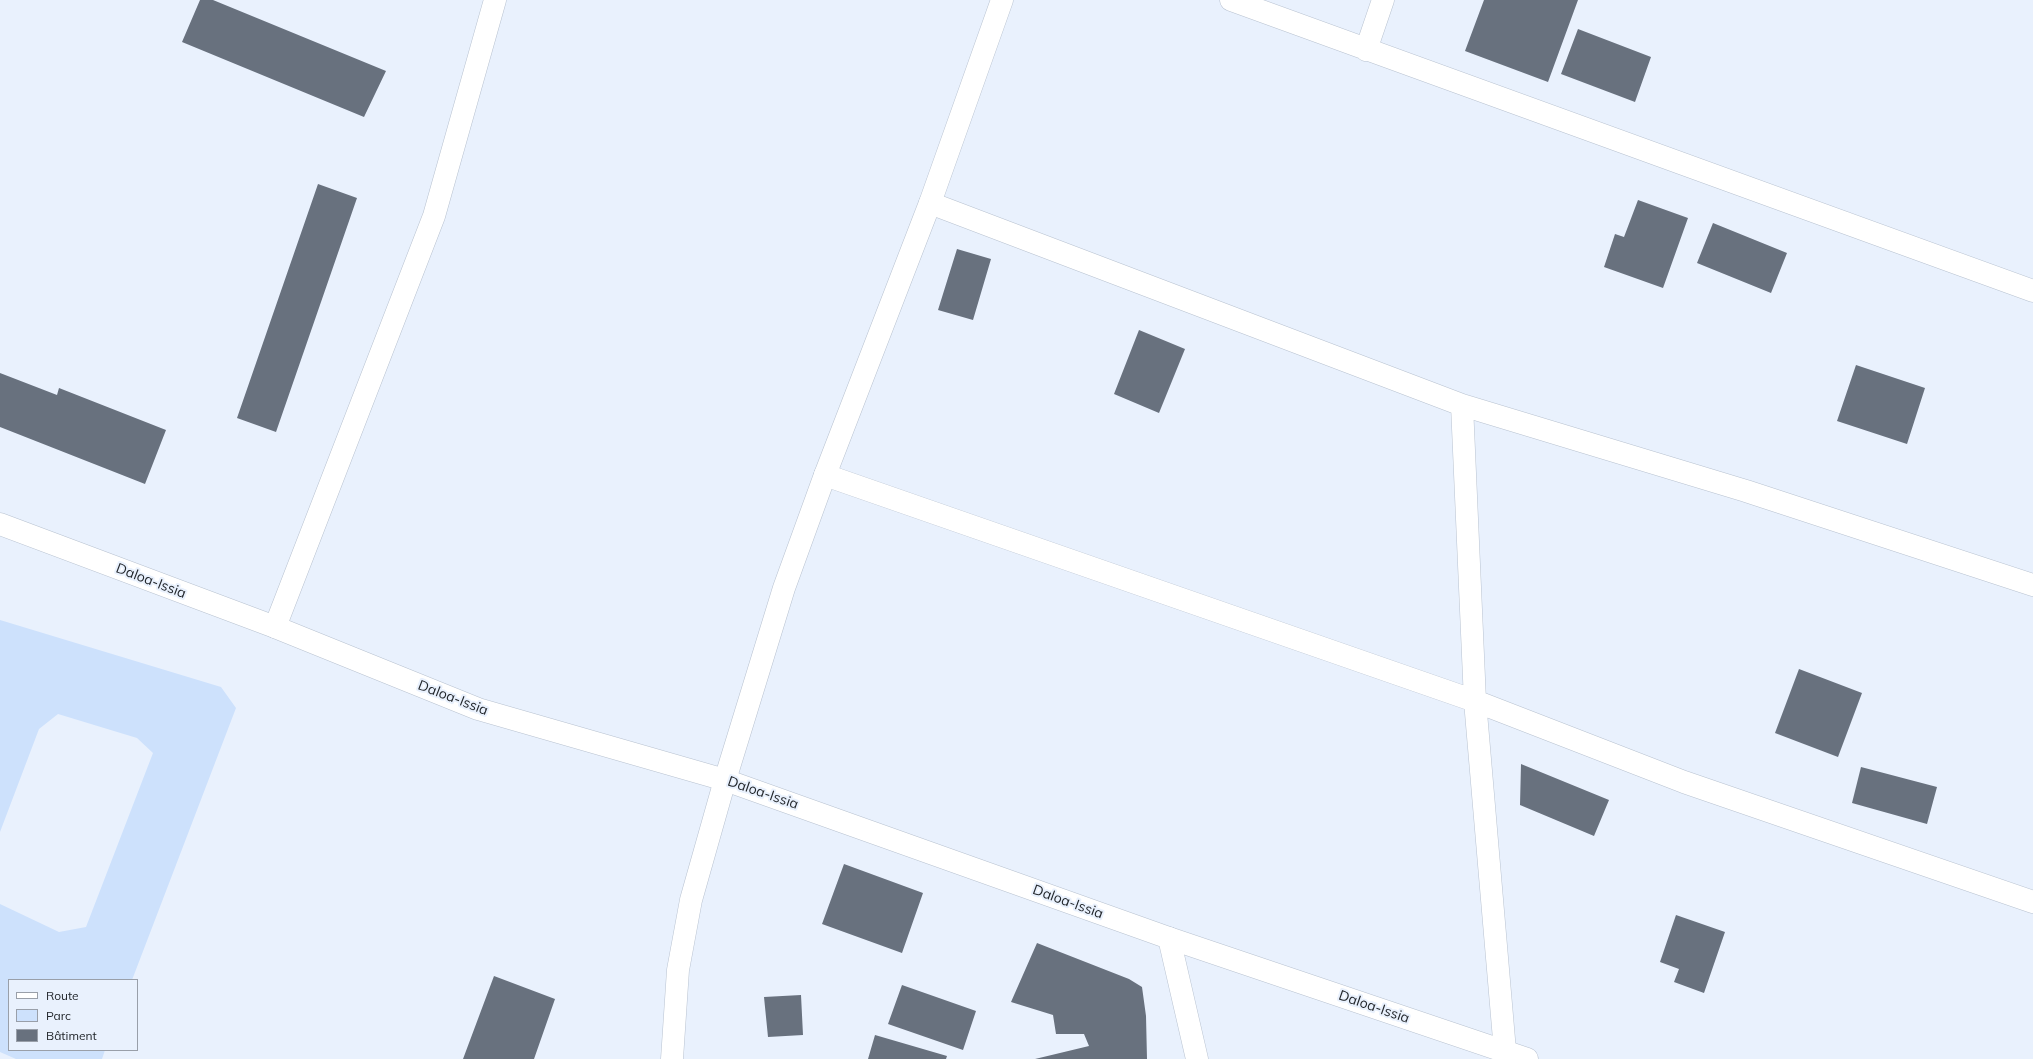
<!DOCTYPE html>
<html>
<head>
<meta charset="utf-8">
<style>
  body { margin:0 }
  #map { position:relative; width:2033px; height:1059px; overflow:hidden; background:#e9f1fd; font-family:Mulish,sans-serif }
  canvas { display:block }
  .legend { position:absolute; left:8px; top:979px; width:130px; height:72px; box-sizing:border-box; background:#e9f1fd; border:1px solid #999fa9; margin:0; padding:5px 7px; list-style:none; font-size:12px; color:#21252a }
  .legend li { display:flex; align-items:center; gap:8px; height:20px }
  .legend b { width:20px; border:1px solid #999fa9 }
</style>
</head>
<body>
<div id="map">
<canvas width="2033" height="1059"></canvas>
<ul class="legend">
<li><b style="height:5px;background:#fff"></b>Route</li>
<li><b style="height:11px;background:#cde1fc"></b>Parc</li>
<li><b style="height:11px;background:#68717e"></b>Bâtiment</li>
</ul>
</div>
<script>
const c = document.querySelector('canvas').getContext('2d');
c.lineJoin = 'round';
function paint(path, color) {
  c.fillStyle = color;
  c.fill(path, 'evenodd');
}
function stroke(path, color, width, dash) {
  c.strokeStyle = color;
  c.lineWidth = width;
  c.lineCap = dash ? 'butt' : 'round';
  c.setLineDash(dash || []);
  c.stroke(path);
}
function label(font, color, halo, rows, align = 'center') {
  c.font = font + ' Mulish,sans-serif';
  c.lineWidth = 4;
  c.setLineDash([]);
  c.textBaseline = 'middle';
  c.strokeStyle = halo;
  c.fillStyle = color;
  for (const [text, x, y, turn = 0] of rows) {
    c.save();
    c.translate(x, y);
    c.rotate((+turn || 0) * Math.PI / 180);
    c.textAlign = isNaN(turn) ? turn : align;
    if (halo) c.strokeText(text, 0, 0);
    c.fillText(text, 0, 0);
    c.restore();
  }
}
const green = new Path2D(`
  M0,620L221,687L236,708L132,980H9V1050H105L102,1059H16L0,1052V904L59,932L86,927L153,753L137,738L58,714L39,729L0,832Z`);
const building = new Path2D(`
  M200,0H213L386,71L364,117L182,42Z
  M1484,0H1578L1548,82L1465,51Z
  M1578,29L1651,57L1635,102L1561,74Z
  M318,184L357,198L276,432L237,418Z
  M1638,200L1688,218L1663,288L1604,267L1615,234L1624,237Z
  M1713,223L1787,253L1771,293L1697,263Z
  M957,249L991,259L973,320L938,310Z
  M1139,330L1185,349L1159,413L1114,394Z
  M1856,365L1925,388L1907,444L1837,421Z
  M0,373L57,395L59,388L166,430L145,484L0,427Z
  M1799,669L1862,693L1838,757L1775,733Z
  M1521,764L1609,800L1594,836L1520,805Z
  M1861,767L1937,787L1927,824L1852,803Z
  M844,864L923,893L902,953L822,924Z
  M1676,915L1725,932L1704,993L1674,982L1679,969L1660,962Z
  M1037,943L1129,979L1142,987L1146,1016L1147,1059H1035L1089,1046L1084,1034H1056L1053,1015L1011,1002Z
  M494,976L555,999L534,1059H463Z
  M902,985L976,1011L963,1050L888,1024Z
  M801,995L803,1035L768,1037L764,997Z
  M875,1035L947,1056L946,1059H868Z`);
const street = new Path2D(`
  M1231,0L2033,291
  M1366,50L1383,0
  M930,203L1462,405L1746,491L2033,585
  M1462,405L1475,701L1505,1051
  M825,475L1475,701L1684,782L2033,902
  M275,627L434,216L495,0
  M672,1059L678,970L691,900L725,780`);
const secondary = new Path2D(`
  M725,780L784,588L825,475L930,203L1002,0
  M1169,938L1197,1059`);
const primary = new Path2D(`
  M0,524L275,627L478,709L725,780L1169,938L1527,1059`);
const streetNames = [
  ["Daloa-Issia",151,581,21],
  ["Daloa-Issia",453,698,21],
  ["Daloa-Issia",763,793,19],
  ["Daloa-Issia",1068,902,20],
  ["Daloa-Issia",1374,1007,19]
];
paint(green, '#cde1fc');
paint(building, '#68717e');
stroke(street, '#b8c2d0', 23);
stroke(secondary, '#b8c2d0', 23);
stroke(primary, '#b8c2d0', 23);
stroke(street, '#fff', 22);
stroke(secondary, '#fff', 22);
stroke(primary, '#fff', 22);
label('14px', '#21252a', '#e9f1fd', streetNames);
</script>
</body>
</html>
